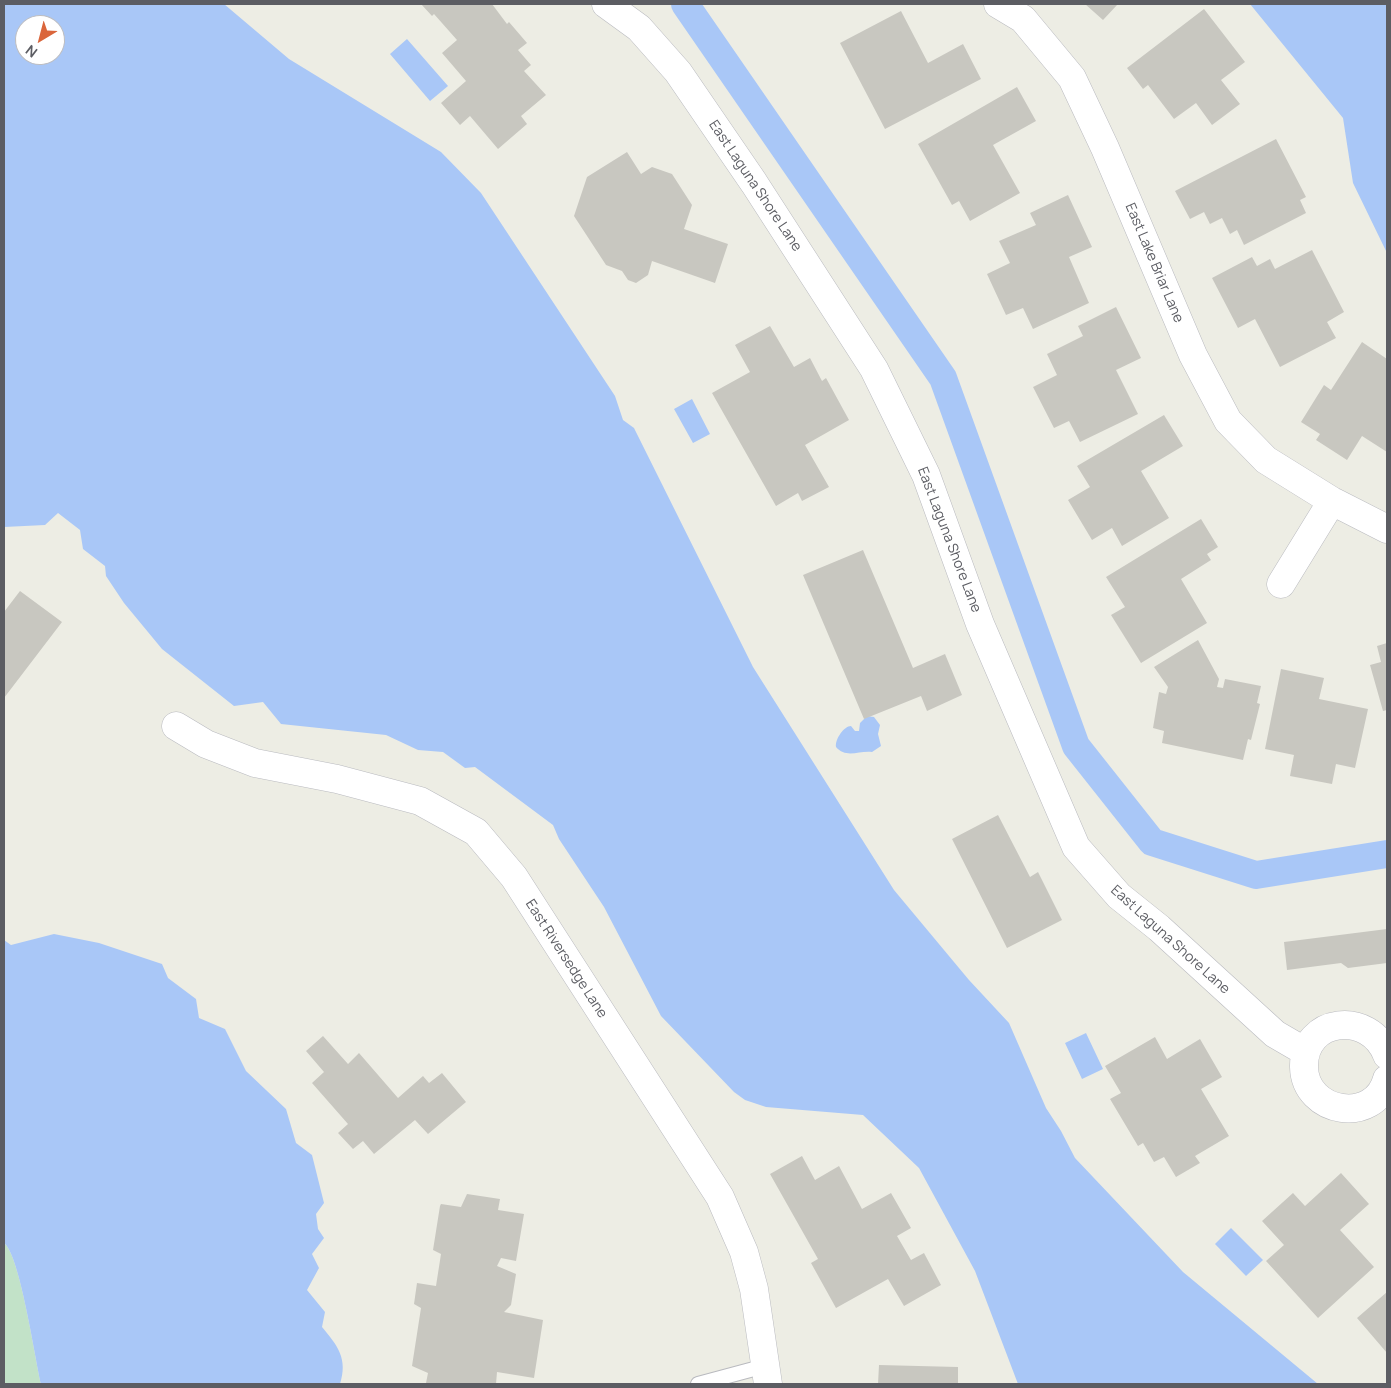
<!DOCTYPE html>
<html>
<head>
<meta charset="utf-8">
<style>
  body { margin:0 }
  #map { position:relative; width:1391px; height:1388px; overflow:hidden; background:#edede4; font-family:Manrope,sans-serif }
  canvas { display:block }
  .frame { position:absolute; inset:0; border:5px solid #5c5d63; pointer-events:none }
  .north { position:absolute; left:15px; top:15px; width:50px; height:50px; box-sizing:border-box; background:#fff; border:1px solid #bebec1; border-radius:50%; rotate:217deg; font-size:14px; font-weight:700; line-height:20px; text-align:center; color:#5c5d63 }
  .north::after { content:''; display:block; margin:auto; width:18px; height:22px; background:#da663c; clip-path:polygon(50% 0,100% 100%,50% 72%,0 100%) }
</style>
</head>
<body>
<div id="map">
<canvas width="1391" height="1388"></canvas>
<div class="frame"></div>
<div class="north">N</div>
</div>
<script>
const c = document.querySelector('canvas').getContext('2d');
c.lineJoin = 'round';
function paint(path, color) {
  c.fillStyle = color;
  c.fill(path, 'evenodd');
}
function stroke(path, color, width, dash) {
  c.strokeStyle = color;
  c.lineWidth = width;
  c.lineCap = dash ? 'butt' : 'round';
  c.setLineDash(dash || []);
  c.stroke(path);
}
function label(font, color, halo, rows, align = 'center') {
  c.font = font + ' Manrope,sans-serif';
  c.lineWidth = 4;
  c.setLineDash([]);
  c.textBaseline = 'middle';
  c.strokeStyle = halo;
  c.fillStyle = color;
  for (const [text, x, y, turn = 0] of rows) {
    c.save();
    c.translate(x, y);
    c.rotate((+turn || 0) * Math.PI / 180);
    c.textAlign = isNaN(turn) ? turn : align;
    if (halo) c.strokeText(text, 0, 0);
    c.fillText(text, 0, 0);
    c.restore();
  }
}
const green = new Path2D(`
  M4,1243C20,1255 35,1359 41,1384H4Z`);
const water = new Path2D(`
  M4,4H224L289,59L441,152L481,193L615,396L623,420L634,428L753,667L894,890L969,980L1009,1023L1046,1108L1061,1131L1075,1158L1183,1272L1318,1384H1018L975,1271L919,1168L863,1115L766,1107L745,1100L734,1092L661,1016L604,907L559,839L553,825L475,767L465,768L443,752L418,750L386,735L281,724L263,702L234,706L162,649L124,603L106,576L105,566L83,549L80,530L58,513L45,525L4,527ZM25,25H55V55H25Z
  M1250,4H1387V253L1353,183L1343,118Z
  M407,39L448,86L430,101L390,54Z
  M692,399L710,434L693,443L674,409Z
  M867,716L874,717L880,725L878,734L881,746L872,752C860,750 846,759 836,747C835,739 844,726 851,726L855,731H859L860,723Z
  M54,934L99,943L162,964L168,978L196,999L199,1018L225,1029L246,1071L286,1109L296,1143L312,1155L324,1203L316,1214L318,1229L324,1238L312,1254L319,1268L307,1290L325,1312L322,1327C338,1346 348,1359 340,1384H41C35,1359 20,1255 4,1243V940L11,945Z
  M1086,1033L1103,1069L1082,1079L1065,1043Z
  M1231,1228L1263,1260L1246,1276L1215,1244Z`);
const canal = new Path2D(`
  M685,4L943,378L1076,746L1152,842L1256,875L1387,854`);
const building = new Path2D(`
  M421,4H492L507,24L509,22L527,43L518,50L531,65L524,71L546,95L521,116L527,124L498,149L470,116L460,125L441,103L466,81L442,53L457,40L434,14L432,16Z
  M1085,4H1118L1103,20Z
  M1204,9L1245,62L1221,80L1240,104L1212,125L1196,103L1174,119L1148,85L1143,89L1127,68Z
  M901,11L928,63L963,44L981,79L885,129L840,43Z
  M1017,87L1036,121L993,145L1020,193L970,221L959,201L952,205L918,144Z
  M1276,139L1306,197L1300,200L1306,213L1244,245L1237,230L1230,234L1222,218L1210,224L1204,212L1190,219L1175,191Z
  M627,152L641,174L652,167L672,174L692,205L684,229L728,244L715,283L652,261L648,275L636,283L628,280L622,271L606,265L574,216L587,177Z
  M1068,195L1092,247L1069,257L1089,303L1033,329L1023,308L1006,315L987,274L1010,263L999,241L1036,225L1030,213Z
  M1312,250L1344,312L1327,322L1336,338L1280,367L1255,319L1238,328L1212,278L1252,257L1257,266L1270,259L1275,269Z
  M1116,307L1141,358L1116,370L1138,414L1080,442L1069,421L1054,428L1033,387L1057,375L1047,354L1083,336L1078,326Z
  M770,326L794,367L810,358L822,381L826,378L849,420L805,445L829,487L802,501L798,493L776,506L712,393L750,372L735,345Z
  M1362,342L1387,359V452L1362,436L1347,460L1316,440L1320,434L1301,422L1324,385L1331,390Z
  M1164,415L1183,446L1141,471L1169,518L1122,546L1112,528L1092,540L1068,500L1090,487L1077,466Z
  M1201,519L1218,547L1207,554L1211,560L1181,579L1207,623L1141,663L1111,615L1125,607L1106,577Z
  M863,550L913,668L945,654L962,695L927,711L921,696L864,719L803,575Z
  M20,591L62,622L4,698V612Z
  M1198,640L1219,679L1217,687L1223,688L1225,679L1261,686L1257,703L1260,704L1251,740L1248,739L1243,760L1162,743L1164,731L1153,728L1159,692L1166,694L1168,687L1154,667Z
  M1387,643V710L1383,711L1370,665L1381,662L1377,646Z
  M1281,669L1324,678L1319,699L1368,709L1355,768L1336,764L1332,784L1290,776L1294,755L1265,749Z
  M998,815L1030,877L1038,872L1062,920L1007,948L952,839Z
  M1387,929V963L1348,968L1341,963L1287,970L1284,942Z
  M323,1036L348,1064L359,1053L398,1098L423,1076L429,1083L442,1073L466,1102L428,1134L415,1120L374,1154L363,1141L353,1149L338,1133L348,1124L312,1083L324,1072L306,1051Z
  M1155,1037L1167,1059L1200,1039L1222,1077L1201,1089L1229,1136L1195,1156L1200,1163L1176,1177L1164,1157L1154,1162L1143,1143L1138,1146L1110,1099L1121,1093L1105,1066Z
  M802,1156L815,1180L839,1166L862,1209L891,1193L911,1228L897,1236L911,1260L924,1253L941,1285L904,1306L888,1279L836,1308L811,1263L818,1259L770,1174Z
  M1341,1173L1369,1204L1340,1230L1374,1267L1318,1318L1266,1261L1284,1245L1262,1221L1293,1193L1305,1206Z
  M467,1194L500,1199L498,1210L524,1214L516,1261L501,1258L497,1266L516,1274L511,1305L504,1312L543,1320L534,1378L497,1372L496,1384H432L426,1383L428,1373L412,1366L421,1308L414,1304L417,1283L436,1286L441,1254L433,1250L440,1206L441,1204L461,1207Z
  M1387,1292V1353L1357,1318Z
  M879,1365L958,1367V1384H878Z`);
const lane = new Path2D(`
  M698,1384L765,1366`);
const street = new Path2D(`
  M606,4L639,28L678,72L754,183L874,369L926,475L980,624L1076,847L1119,896L1159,928L1275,1034L1306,1052
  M998,4L1023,19L1072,78L1105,148L1193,355L1228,421L1266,460L1332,501L1387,529
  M1281,584L1332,501
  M176,726L206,744L255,763L337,779L420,801L476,832L514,877L720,1197L744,1252L754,1289L768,1384
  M1387,1055C1370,1010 1303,1017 1304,1067C1305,1114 1375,1125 1387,1079`);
const streetNames = [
  ["East Laguna Shore Lane",755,186,56],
  ["East Lake Briar Lane",1154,263,67],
  ["East Laguna Shore Lane",949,540,69],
  ["East Laguna Shore Lane",1170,940,42],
  ["East Riversedge Lane",566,959,57]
];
paint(green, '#c2e2c8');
paint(water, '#a9c7f7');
stroke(canal, '#a9c7f7', 28);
paint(building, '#c8c7c0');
stroke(lane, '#b9babf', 16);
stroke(street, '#b9babf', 29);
stroke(lane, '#fff', 14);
stroke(street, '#fff', 28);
label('14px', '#5c5d63', '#fff', streetNames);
</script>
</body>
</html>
